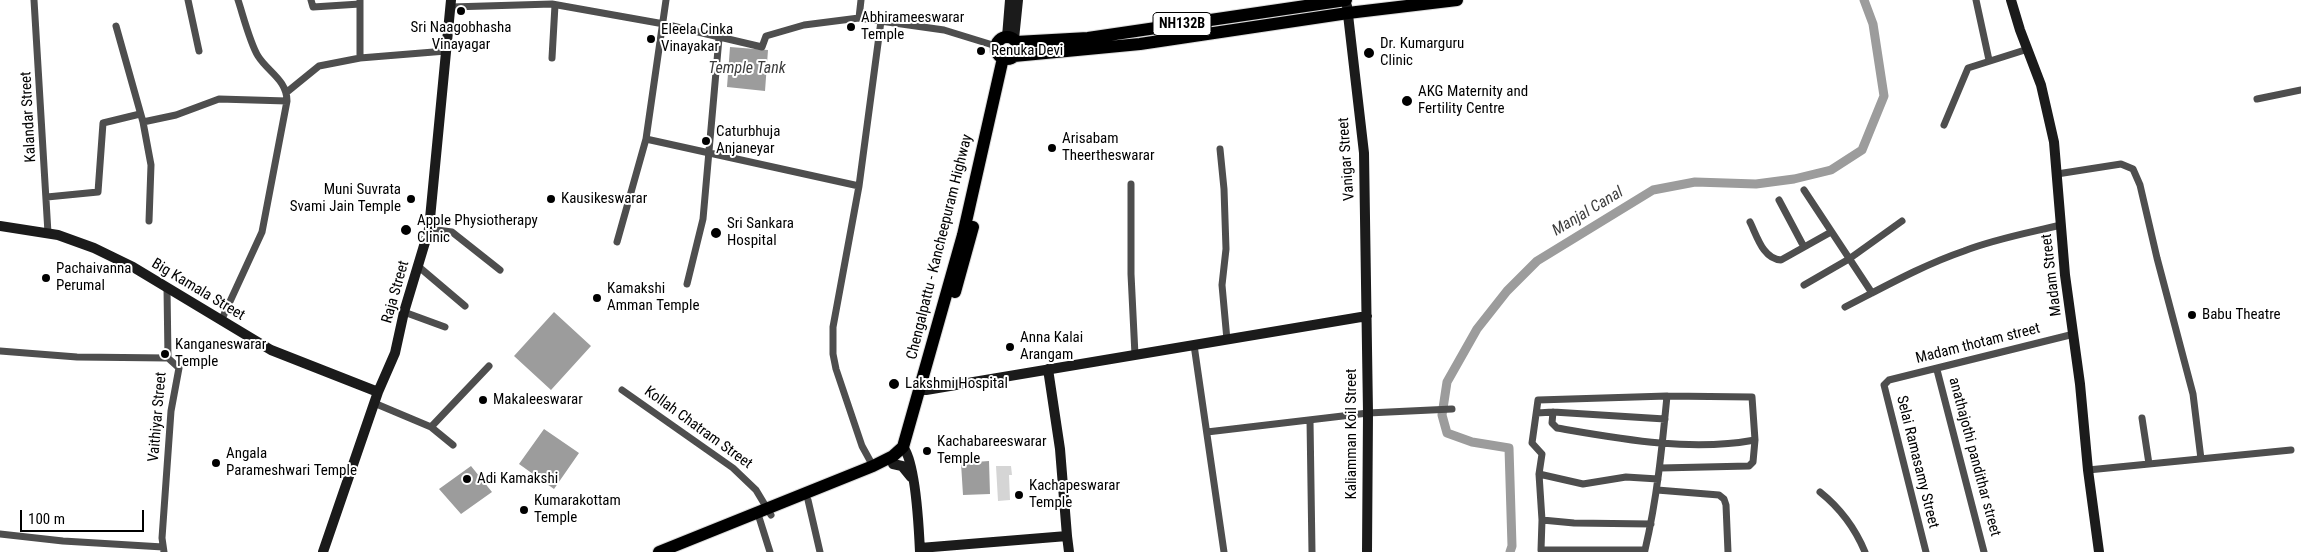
<!DOCTYPE html>
<html>
<head>
<meta charset="utf-8">
<style>
  body { margin:0 }
  #map { position:relative; width:2301px; height:552px; overflow:hidden; background:#fff; font-family:"Roboto Condensed",sans-serif }
  canvas { display:block }
  .scale { position:absolute; left:20px; top:510px; width:124px; height:22px; box-sizing:border-box; border:2px solid #000; border-top:0; padding-left:6px; font-size:15px; line-height:18px; white-space:nowrap; color:#000; -webkit-text-stroke:4px #fff; paint-order:stroke }
</style>
</head>
<body>
<div id="map">
<canvas width="2301" height="552"></canvas>
<div class="scale">100 m</div>
</div>
<script>
const c = document.querySelector('canvas').getContext('2d');
c.lineJoin = 'round';
function paint(path, color) {
  c.fillStyle = color;
  c.fill(path, 'evenodd');
}
function stroke(path, color, width, dash) {
  c.strokeStyle = color;
  c.lineWidth = width;
  c.lineCap = dash ? 'butt' : 'round';
  c.setLineDash(dash || []);
  c.stroke(path);
}
function label(font, color, halo, rows, align = 'center') {
  c.font = font + ' "Roboto Condensed",sans-serif';
  c.lineWidth = 4;
  c.setLineDash([]);
  c.textBaseline = 'middle';
  c.strokeStyle = halo;
  c.fillStyle = color;
  for (const [text, x, y, turn = 0] of rows) {
    c.save();
    c.translate(x, y);
    c.rotate((+turn || 0) * Math.PI / 180);
    c.textAlign = isNaN(turn) ? turn : align;
    if (halo) c.strokeText(text, 0, 0);
    c.fillText(text, 0, 0);
    c.restore();
  }
}
const green = new Path2D(`
  M996,466H1011L1012,475H1009L1010,500L998,501Z`);
const water = new Path2D(`
  M730,47L768,50L765,91L727,87Z
  M554,312L591,346L551,390L514,356Z
  M544,429L579,453L554,489L519,464Z
  M989,461L990,494L963,495L961,463Z
  M471,466L492,492L461,514L439,489Z`);
const canal = new Path2D(`
  M1510,552L1512,546L1509,448L1472,442L1447,433L1442,415L1447,382L1477,329L1507,291L1537,261L1653,190L1695,182L1756,184L1794,179L1831,170L1862,150L1884,96L1873,24L1864,0`);
const street = new Path2D(`
  M34,0L48,233
  M188,0L199,51
  M311,0L313,7L360,4
  M360,0V58
  M1976,0L1989,60
  M451,7L552,4L664,24L762,47L766,36L804,25L859,18L861,0
  M859,18L944,30L996,46
  M116,26L143,122L151,165L149,221
  M552,58L555,5
  M287,92L319,66L360,58L446,51
  M2257,99L2301,90
  M143,122L176,115L219,99L287,101
  M1944,125L1968,68L2028,49
  M646,139L859,186
  M1220,149L1224,189L1226,249L1222,285L1227,340
  M2057,174L2121,164L2133,169L2140,185L2157,258L2193,394L2201,459
  M1131,184V274L1135,355
  M1804,190L1872,293
  M47,197L98,192L103,123L140,114
  M1779,200L1804,247
  M1750,222C1757,236 1763,259 1781,260L1831,232
  M429,229L452,232L500,270
  M617,242L646,139L666,0
  M419,267L465,306
  M687,284L703,219L719,38
  M1804,285L1849,259L1902,221
  M1845,307C1884,287 1923,265 1964,251C1995,239 2028,233 2061,225
  M404,312L445,327
  M221,321L262,232L287,101C287,80 268,72 258,56C250,43 243,15 238,0
  M1194,345L1224,552
  M0,351L77,357L168,358
  M1937,370L1984,552
  M622,390L733,468L756,490L771,515
  M374,403L431,427L453,445
  M1553,412L1552,423L1557,428C1621,439 1690,452 1755,440
  M1537,413L1553,412L1665,419
  M2142,418L2149,464
  M1310,420L1312,552
  M431,427L489,366
  M1207,432L1368,413L1452,409
  M873,466L862,446L836,369L833,354V327L859,186L881,21
  M1660,468L1749,466L1753,462L1755,440L1752,397L1667,396
  M2088,470L2291,450
  M1539,474L1583,484L1626,477L1658,479
  M1657,490L1719,495L1724,499L1726,505L1728,552
  M1820,492C1840,508 1855,528 1865,552
  M808,500L820,552
  M758,514L770,552
  M1542,520L1574,523L1651,524
  M0,534L63,541L163,547
  M164,552L162,538L171,411L179,368L168,358L167,288
  M1644,552L1645,550C1657,499 1662,448 1667,396L1538,400L1532,443L1542,454L1539,474L1542,520L1541,550H1645
  M1926,552L1884,385L1889,380L2074,334`);
const secondary = new Path2D(`
  M2011,0L2020,30L2041,85L2054,142L2065,275L2080,384L2088,470L2099,552
  M1347,6L1364,153L1368,413L1367,552
  M1007,37L1010,0
  M1014,39L1018,0
  M0,226L58,235L94,248L133,267L271,350L378,392
  M919,390H926L1367,316
  M903,447C916,462 919,530 920,552
  M893,464L902,466L911,477
  M1067,536L1069,552
  M920,548L1067,536L1060,449L1048,369
  M323,552L378,392L395,353L404,312L429,229L451,0`);
const highway = new Path2D(`
  M996 48a11 11 0 1 1 22 0a11 11 0 1 1-22 0Z
  M1016,42L1088,38L1346,0
  M1014,56L1140,44L1348,13L1457,0
  M955,292L973,227
  M659,552L873,466L893,456L903,447L963,235L1003,58`);
const markers = [
  [461,11,5,"#000"],
  [851,27,5,"#000"],
  [651,39,5,"#000"],
  [981,51,5,"#000"],
  [1369,53,6,"#000"],
  [1407,101,6,"#000"],
  [706,141,5,"#000"],
  [1052,148,5,"#000"],
  [411,199,5,"#000"],
  [551,199,5,"#000"],
  [406,230,6,"#000"],
  [716,233,6,"#000"],
  [46,278,5,"#000"],
  [597,298,5,"#000"],
  [2192,315,5,"#000"],
  [1010,347,5,"#000"],
  [165,354,5,"#000"],
  [894,384,6,"#000"],
  [483,400,5,"#000"],
  [927,451,5,"#000"],
  [216,463,5,"#000"],
  [467,479,5,"#000"],
  [1019,495,5,"#000"],
  [524,510,5,"#000"]
];
const shields = [
  [1182,24,58]
];
const shieldNames = [
  ["NH132B",1182,24]
];
const poiNames = [
  ["Abhirameeswarar",861,18],
  ["Temple",861,35],
  ["Sri Naagobhasha",461,28,"center"],
  ["Vinayagar",461,45,"center"],
  ["Eleela Cinka",661,30],
  ["Vinayakar",661,47],
  ["Dr. Kumarguru",1380,44],
  ["Clinic",1380,61],
  ["Renuka Devi",991,51],
  ["AKG Maternity and",1418,92],
  ["Fertility Centre",1418,109],
  ["Caturbhuja",716,132],
  ["Anjaneyar",716,149],
  ["Arisabam",1062,139],
  ["Theertheswarar",1062,156],
  ["Muni Suvrata",401,190,"right"],
  ["Svami Jain Temple",401,207,"right"],
  ["Kausikeswarar",561,199],
  ["Apple Physiotherapy",417,221],
  ["Clinic",417,238],
  ["Sri Sankara",727,224],
  ["Hospital",727,241],
  ["Pachaivanna",56,269],
  ["Perumal",56,286],
  ["Kamakshi",607,289],
  ["Amman Temple",607,306],
  ["Babu Theatre",2202,315],
  ["Anna Kalai",1020,338],
  ["Arangam",1020,355],
  ["Kanganeswarar",175,345],
  ["Temple",175,362],
  ["Lakshmi Hospital",905,384],
  ["Makaleeswarar",493,400],
  ["Kachabareeswarar",937,442],
  ["Temple",937,459],
  ["Angala",226,454],
  ["Parameshwari Temple",226,471],
  ["Adi Kamakshi",477,479],
  ["Kachapeswarar",1029,486],
  ["Temple",1029,503],
  ["Kumarakottam",534,501],
  ["Temple",534,518]
];
const streetNames = [
  ["Kalandar Street",29,117,-93],
  ["Vanigar Street",1347,159,-94],
  ["Chengalpattu - Kancheepuram Highway",940,247,-76],
  ["Madam Street",2052,275,-97],
  ["Big Kamala Street",198,290,31],
  ["Raja Street",396,292,-74],
  ["Madam thotam street",1978,344,-14],
  ["Vaithiyar Street",158,417,-85],
  ["Kollah Chatram Street",698,428,36],
  ["Kaliamman Koil Street",1352,434,-90],
  ["anathajothi pandithar street",1974,457,75],
  ["Selai Ramasamy Street",1917,462,76]
];
const waterNames = [
  ["Temple Tank",747,69],
  ["Manjal Canal",1588,212,-31]
];
paint(green, '#d5d5d5');
paint(water, '#9c9c9c');
stroke(canal, '#9c9c9c', 9);
stroke(highway, '#dbdbdb', 14);
stroke(street, '#4e4e4e', 7);
stroke(secondary, '#1b1b1b', 10);
stroke(highway, '#000', 12);
for (const [x, y, r, color] of markers) {
  const dot = new Path2D();
  dot.arc(x, y, r, 0, 2 * Math.PI);
  c.fillStyle = color;
  c.fill(dot);
  stroke(dot, '#fff', 2);
}
for (const [x, y, w] of shields) {
  const box = new Path2D();
  box.roundRect(x - w / 2, y - 11.5, w, 23, 4);
  c.fillStyle = '#fff';
  c.fill(box);
  stroke(box, '#000', 1);
}
label('bold 14px', '#000', null, shieldNames);
label('15px', '#000', '#fff', poiNames, 'left');
label('15px', '#000', '#fff', streetNames);
label('italic 16px', '#3d3d3d', '#fff', waterNames);
</script>
</body>
</html>
